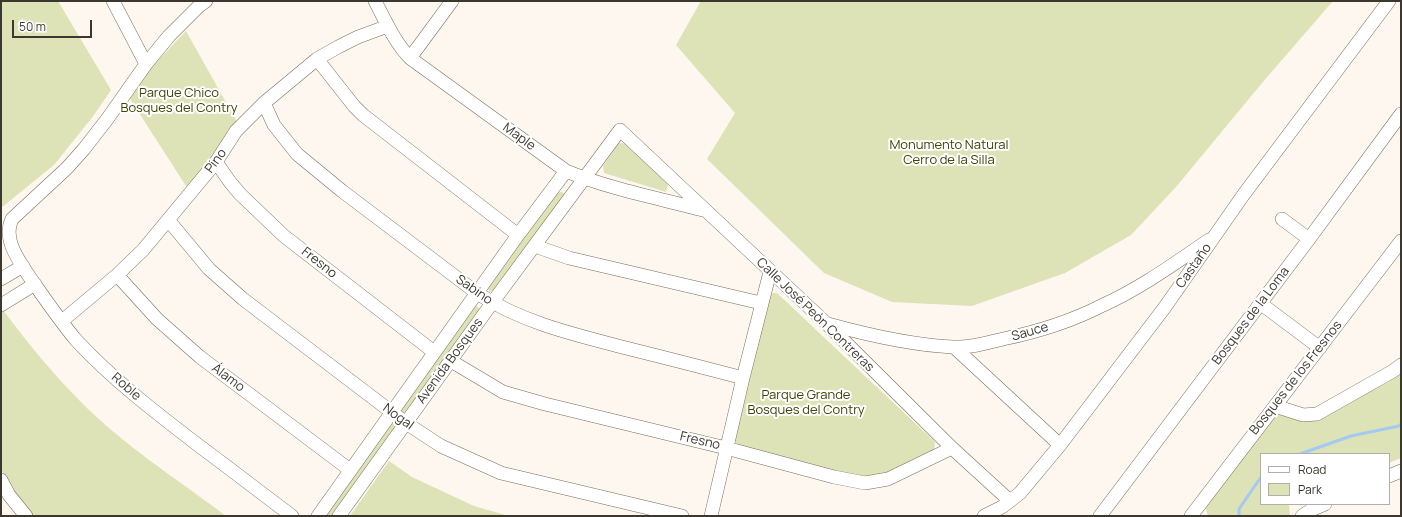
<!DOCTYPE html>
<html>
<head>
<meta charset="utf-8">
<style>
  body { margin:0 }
  #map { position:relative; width:1402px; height:517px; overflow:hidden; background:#fdf7ef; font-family:Manrope,sans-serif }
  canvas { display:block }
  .frame { position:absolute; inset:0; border:2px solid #3c372f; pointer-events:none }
  .legend { position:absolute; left:1260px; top:453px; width:130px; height:52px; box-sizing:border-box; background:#fff; border:1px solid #b1afac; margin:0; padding:5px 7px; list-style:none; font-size:12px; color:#3c372f }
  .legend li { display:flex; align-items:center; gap:8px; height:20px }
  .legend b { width:20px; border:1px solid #b1afac }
  .scale { position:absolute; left:12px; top:20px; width:80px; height:18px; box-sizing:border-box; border:2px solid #3c372f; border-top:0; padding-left:5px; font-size:12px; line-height:14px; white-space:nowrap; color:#3c372f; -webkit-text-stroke:3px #fff; paint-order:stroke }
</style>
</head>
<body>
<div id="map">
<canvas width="1402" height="517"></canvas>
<div class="frame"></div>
<ul class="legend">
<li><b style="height:5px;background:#fff"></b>Road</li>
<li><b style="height:11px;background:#dde3b6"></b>Park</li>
</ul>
<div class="scale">50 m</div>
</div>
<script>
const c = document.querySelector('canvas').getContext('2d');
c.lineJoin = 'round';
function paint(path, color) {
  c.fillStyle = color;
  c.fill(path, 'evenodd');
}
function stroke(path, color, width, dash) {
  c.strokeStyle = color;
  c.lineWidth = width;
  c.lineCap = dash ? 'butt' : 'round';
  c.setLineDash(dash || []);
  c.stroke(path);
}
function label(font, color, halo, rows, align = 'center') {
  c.font = font + ' Manrope,sans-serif';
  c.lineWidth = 4;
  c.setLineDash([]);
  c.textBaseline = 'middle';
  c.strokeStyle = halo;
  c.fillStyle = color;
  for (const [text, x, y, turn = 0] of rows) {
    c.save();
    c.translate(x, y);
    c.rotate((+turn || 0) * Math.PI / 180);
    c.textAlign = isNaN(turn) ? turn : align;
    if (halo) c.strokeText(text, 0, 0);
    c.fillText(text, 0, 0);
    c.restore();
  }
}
const green = new Path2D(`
  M1,1H58L111,90L94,115L54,165L1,208Z
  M701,1H1333L1262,83L1176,187L1131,235L1065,273L972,306L892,302L824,273L707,159L735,113L676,45Z
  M186,31L237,122L188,189L130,99L150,69Z
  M619,143C636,143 657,173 668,184L666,192L604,173L603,166Z
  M562,192L565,194L495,289L489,292L488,288L492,281L556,193Z
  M770,293H777L935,442L934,450L887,474L863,478L741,448L734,440Z
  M477,306L481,311L405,413H402L399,409L472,307Z
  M3,310C27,342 52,373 80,401C123,445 177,479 226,516H33L16,495L1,469V312Z
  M1401,369V458L1389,463V454H1261V504H1290L1289,505L1290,516H1208L1204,503L1275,408L1314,416L1389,382Z
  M393,420L397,422V428L332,516H322Z
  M389,461L412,477L474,506L509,516H350Z`);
const stream = new Path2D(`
  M1300,454L1351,436L1399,426L1401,424
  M1239,516V509L1261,477`);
const minor = new Path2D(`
  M113,1L146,64
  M206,1L199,6L169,36L146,64L108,118L84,149L67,168L12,219C2,240 20,262 31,279C45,299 60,321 76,340C112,379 155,412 198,445C229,468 260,492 292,516
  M375,1C385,20 395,43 410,58L566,171C610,189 657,198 703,210
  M410,58L452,1
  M317,59L354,106L363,115L518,235
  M264,103L274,125L297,154L342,191L477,293C521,322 572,334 622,347C662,357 702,367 743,378
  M216,162L230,182L240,194L284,236L434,352
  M1282,219L1309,239
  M169,221L209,269L243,299L406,423L441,446L501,473L682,516
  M535,246L569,258L761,303
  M117,275L157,319L200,357L350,470
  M1,279L23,266
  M1260,303L1320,348
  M1,305L35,284
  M62,321L117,275L143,250L216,162L236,131L264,103L317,59L338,47L358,37L388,26
  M828,324C868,335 910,345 953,347C969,348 987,343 1003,339C1037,332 1072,321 1103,305C1141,288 1175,263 1209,240
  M954,347L1060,445
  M451,361L503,392L545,404L726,448L834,477L865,483L888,479L952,448
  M1275,406L1303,415L1317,414L1393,371L1401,365
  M1389,476L1401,471
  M1,480L9,495L26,516
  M318,516L518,235L566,171
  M339,516L492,303L620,130L826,323L952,448L1010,501
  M711,516L743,378L770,272
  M984,516L1002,507L1020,493L1060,445L1165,307L1244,194L1389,1
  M1100,516L1309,239L1401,114
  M1191,516L1401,241
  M1302,516L1311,510L1325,504`);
const parkNames = [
  ["Parque Chico",179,93],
  ["Bosques del Contry",179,108],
  ["Monumento Natural",949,145],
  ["Cerro de la Silla",949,160],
  ["Parque Grande",806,395],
  ["Bosques del Contry",806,410]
];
const streetNames = [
  ["Maple",519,137,36],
  ["Pino",216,161,-54],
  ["Fresno",319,263,38],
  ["Castaño",1194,266,-55],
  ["Sabino",474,290,35],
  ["Calle José Peón Contreras",815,315,44],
  ["Bosques de la Loma",1251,316,-53],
  ["Sauce",1030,332,-16],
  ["Avenida Bosques",450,361,-54],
  ["Álamo",228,378,37],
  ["Bosques de los Fresnos",1296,378,-52],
  ["Roble",126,387,41],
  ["Nogal",398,417,36],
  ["Fresno",700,441,13]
];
paint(green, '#dde3b6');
stroke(stream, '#a3caf2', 3);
stroke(minor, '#796d5b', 14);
stroke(minor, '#fff', 13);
label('13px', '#3f4203', '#fff', parkNames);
label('13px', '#3c372f', '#fff', streetNames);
</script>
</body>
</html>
